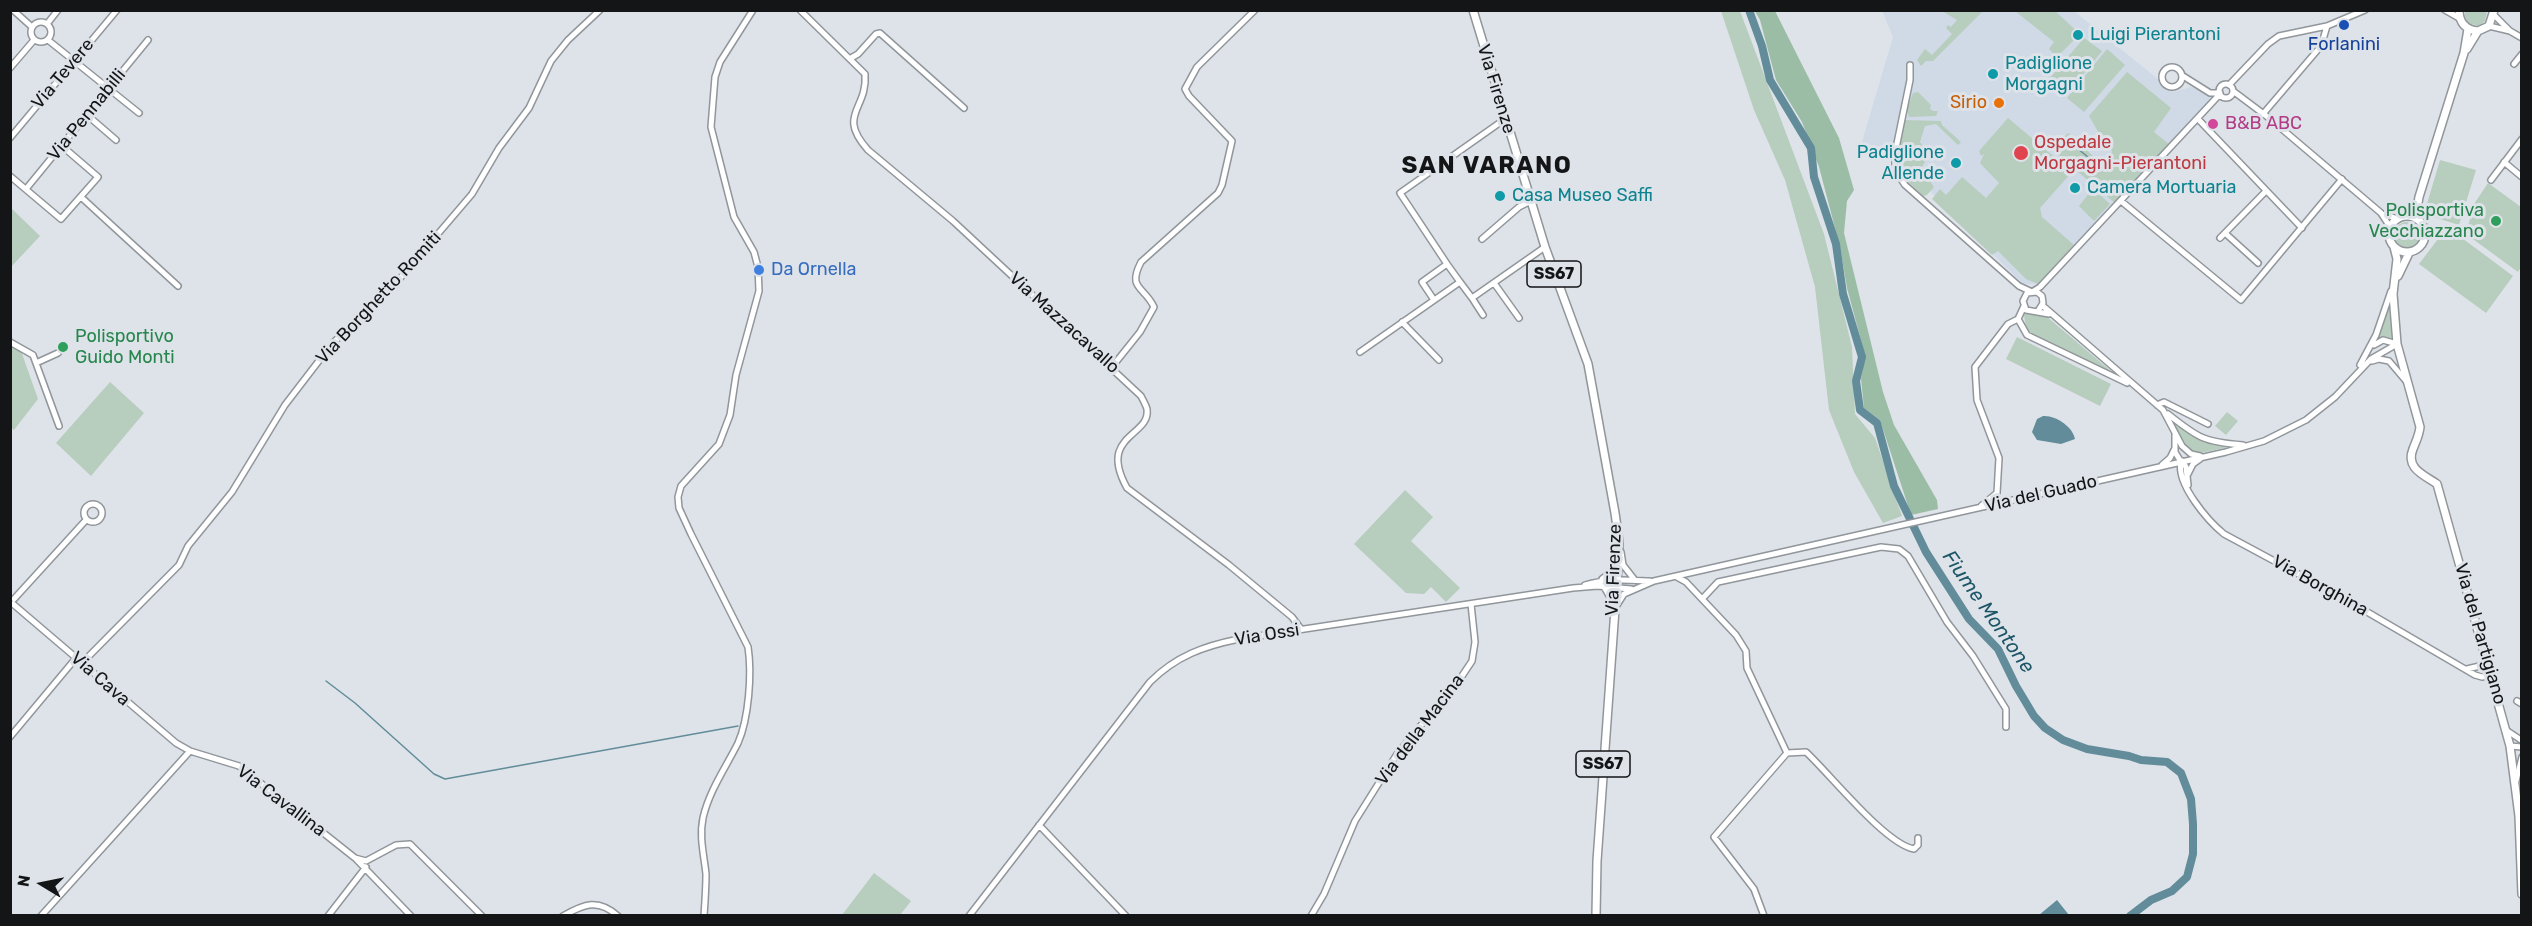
<!DOCTYPE html>
<html>
<head>
<meta charset="utf-8">
<style>
  body { margin:0 }
  #map { position:relative; width:2532px; height:926px; overflow:hidden; background:#dee3e9; font-family:Rubik,sans-serif }
  canvas { display:block }
  .frame { position:absolute; inset:0; border:12px solid #131517; pointer-events:none }
  .north { position:absolute; left:12px; top:854px; width:60px; height:60px; -webkit-text-stroke:4px #dee3e9; paint-order:stroke; rotate:280deg; font-size:16px; font-weight:700; line-height:24px; text-align:center; color:#131517 }
  .north::after { content:''; display:block; margin:auto; width:21px; height:27px; background:#131517; clip-path:polygon(50% 0,100% 100%,50% 72%,0 100%) }
</style>
</head>
<body>
<div id="map">
<canvas width="2532" height="926"></canvas>
<div class="frame"></div>
<div class="north">N</div>
</div>
<script>
const c = document.querySelector('canvas').getContext('2d');
c.lineJoin = 'round';
function paint(path, color) {
  c.fillStyle = color;
  c.fill(path, 'evenodd');
}
function stroke(path, color, width, dash) {
  c.strokeStyle = color;
  c.lineWidth = width;
  c.lineCap = dash ? 'butt' : 'round';
  c.setLineDash(dash || []);
  c.stroke(path);
}
function label(font, color, halo, rows, align = 'center') {
  c.font = font + ' Rubik,sans-serif';
  c.lineWidth = 6;
  c.setLineDash([]);
  c.textBaseline = 'middle';
  c.strokeStyle = halo;
  c.fillStyle = color;
  for (const [text, x, y, turn = 0] of rows) {
    c.save();
    c.translate(x, y);
    c.rotate((+turn || 0) * Math.PI / 180);
    c.textAlign = isNaN(turn) ? turn : align;
    if (halo) c.strokeText(text, 0, 0);
    c.fillText(text, 0, 0);
    c.restore();
  }
}
const built = new Path2D(`
  M1882,11H2074L2174,92L2190,87L2217,93L2038,284H2023L1902,163L1861,145L1893,37Z`);
const green = new Path2D(`
  M1721,11H1740L1824,234L1852,347L1855,414L1875,438L1902,516L1883,523L1854,472L1829,410L1815,287L1785,180L1754,110Z
  M1942,11H1983L1933,61H1926L1921,66L1917,60L1925,49L1932,55L1952,34L1946,28L1948,25L1951,27L1957,20Z
  M2015,11H2055L2080,34L2043,71L2039,67L2053,53L2049,49L2054,42Z
  M2487,11L2485,21L2479,26L2468,23L2465,17V11Z
  M2084,38L2102,51L2064,98L2047,87L2051,81L2049,79Z
  M2107,49L2125,65L2084,112L2067,98Z
  M2127,72L2171,108L2154,132L2170,145L2115,203L2058,155L2066,146L2065,136L2068,133L2096,159L2105,160L2112,152L2110,144L2100,135L2089,116Z
  M1918,92L1931,105L1930,109L1933,111H1938L1936,116L1909,117L1907,110L1913,93Z
  M2008,118L2072,172L2040,208L2042,217L2074,245L2038,284L2026,279L1998,251L1992,255L1932,199L1940,189L1946,195L1962,177L1986,198L1999,183L1980,163L1984,154L1981,156L1979,151Z
  M1905,120L1941,121L1942,125L1961,142L1958,145L1936,124L1925,126L1920,142L1929,156L1921,168L1934,187L1927,195L1923,196L1903,177L1898,160Z
  M2440,160L2476,170L2459,225L2424,214Z
  M2081,183L2086,187L2089,185L2110,204L2094,221L2079,206L2090,192Z
  M2488,183L2521,207V267L2518,272L2466,234L2474,204Z
  M11,208L40,236L11,267H10Z
  M2394 235a13 13 0 1 1 26 0a13 13 0 1 1-26 0Z
  M2447,227L2513,276L2486,313L2419,264Z
  M2389,308L2392,339L2384,338L2375,341Z
  M2027,313L2046,316L2118,377L2032,334L2026,328L2024,315Z
  M2017,337L2111,384L2100,406L2006,359Z
  M10,346L21,351L38,399L14,430L10,427Z
  M110,382L144,413L91,476L56,443Z
  M2227,412L2238,421L2226,435L2215,426Z
  M2172,420C2191,436 2205,443 2229,447L2200,453L2187,449Z
  M1405,490L1433,517L1411,541L1460,588L1446,602L1431,587L1424,594L1406,593L1354,544Z
  M874,873L911,901L900,915H842Z`);
const forest = new Path2D(`
  M1755,11H1775L1839,138L1854,190L1847,201L1844,233L1883,392L1894,425L1937,500L1938,509L1911,515L1880,420L1864,408L1861,379L1865,355L1847,288L1840,247L1819,167L1802,122L1776,80L1760,20Z`);
const water = new Path2D(`
  M2043,416C2056,415 2073,427 2075,439L2061,444L2037,440L2032,432L2037,419Z
  M2057,900L2069,915H2039Z`);
const stream = new Path2D(`
  M2066,137L2075,145
  M2078,149L2088,157
  M326,681L355,703L434,774L445,779L738,726`);
const river = new Path2D(`
  M1749,10L1762,46L1770,80L1811,148L1814,177L1836,244L1843,294L1862,357L1856,381L1860,410L1877,423L1894,486L1926,552L1969,619L1998,649L2016,686L2034,716L2045,728L2063,740L2087,749L2129,756L2141,760L2167,762L2181,773L2191,799L2193,824V854L2187,877L2172,891L2151,900L2130,916`);
const minor = new Path2D(`
  M13,10L32,27
  M800,10L865,74C868,110 836,114 868,150L953,221L1141,396C1143,400 1146,405 1147,409C1151,437 1097,434 1127,488L1229,565L1292,617L1301,629
  M2445,10L2459,18
  M2494,15L2509,30
  M31 32a10 10 0 1 1 20 0a10 10 0 1 1-20 0Z
  M47,24L58,10
  M2489,26L2510,31L2522,38
  M48,40L139,113
  M851,58L858,54L876,34L880,33L964,108
  M2514,64L2522,54
  M1910,65V80L1895,153V170L1905,185L2019,286L2032,292
  M2162 77a10 10 0 1 1 20 0a10 10 0 1 1-20 0Z
  M10,68L34,40
  M2183,76L2210,93H2220
  M2219 91a7 7 0 1 1 14 0a7 7 0 1 1-14 0Z
  M2229,85L2268,44L2279,36L2327,26L2365,10
  M2233,91L2269,118L2381,213L2390,227
  M2263,114L2321,46L2327,26
  M87,115L116,140
  M2198,119L2302,228
  M10,138L117,10
  M2504,162L2522,177
  M10,176L61,219L98,177L62,146
  M2491,180L2522,139
  M26,189L148,40
  M81,197L178,286
  M2121,201L2241,300L2342,179
  M2385,214L2397,219
  M2225,233L2258,263
  M2220,238L2266,191
  M1482,239L1519,207L1531,201
  M1447,264L1400,193L1505,119
  M1494,283L1519,318
  M2032,292L2040,287L2220,94
  M1434,300L1422,282L1447,264L1460,282
  M2024,306L2018,319L2027,335L2127,383
  M2043,306L2163,410L2182,446L2191,454L2200,456
  M2038,311L2043,303L2042,296L2037,292L2027,293L2023,301L2026,310L2049,314
  M1483,315L1472,298L1545,247
  M1402,322L1439,360
  M10,342L33,355L59,426
  M2374,345L2383,340L2397,344
  M1360,352L1460,282L1472,298
  M2372,361L2379,359L2389,361L2406,381
  M36,363L58,353
  M2360,365L2376,335L2391,291
  M1112,367L1140,332L1154,307C1144,286 1127,289 1141,262L1218,193L1222,185L1232,141L1189,96L1185,89L1197,67L1255,10
  M2157,405L2164,402L2208,424
  M2168,414C2198,438 2204,442 2243,445
  M2175,435V452L2181,462
  M2182,461L2186,467L2188,485
  M2181,462C2176,484 2208,521 2224,534L2345,599L2475,675L2482,677L2492,675
  M2162,465L2170,458L2174,450
  M2188,474L2193,464L2200,459
  M84 513a9 9 0 1 1 18 0a9 9 0 1 1-18 0Z
  M1981,506L1997,493L1999,458L1977,400L1975,367L2008,324L2018,319
  M1621,552L1623,565L1634,579
  M1677,577L1686,582L1736,635L1746,651L1747,668L1787,753L1714,837L1754,889L1764,916
  M1602,579L1611,572L1616,558
  M1585,585C1608,578 1627,580 1650,581
  M1604,587L1611,599L1613,610
  M1703,598L1718,582L1881,547L1899,549L1908,556L1947,622L1973,656L2006,709V727
  M14,599L86,520
  M13,604L176,743L190,751L239,766L355,858L366,861L396,845L410,844L482,916
  M1617,605L1624,594L1654,581L2226,452L2264,441L2306,420L2335,397L2371,359L2397,344
  M82,663L179,565L188,546L232,492L285,405L318,362L334,342L396,283L472,194L499,148L529,108L551,61L568,40L600,10
  M2467,669L2488,664
  M2517,701L2522,704
  M2506,730L2521,740
  M10,737L76,658
  M2510,746L2522,747
  M1787,753L1806,752C1830,774 1885,844 1914,849L1918,845V838
  M2516,781L2522,757
  M1039,825L1126,916
  M356,859L411,916
  M41,916L190,751
  M328,916L366,867
  M563,916C584,904 598,898 618,916
  M704,916C705,902 706,887 706,874C704,855 699,837 703,818C709,791 726,767 738,743C749,718 752,673 748,647L691,534L679,508L678,497L681,486L719,444L730,415L736,375L759,291L758,267L754,252L734,217L711,127L715,77L720,62L753,10
  M969,916L1150,682C1176,656 1204,646 1239,639L1573,588L1597,586L1631,589
  M1311,916L1324,894L1355,821L1397,754L1462,676L1472,661L1475,642L1471,604`);
const major = new Path2D(`
  M1473,10L1545,247L1588,364L1615,513L1619,541L1618,567L1597,861L1596,916
  M2459,10C2459,23 2466,30 2478,31L2489,26L2494,10
  M2467,49L2478,31
  M2389 234a18 18 0 1 1 36 0a18 18 0 1 1-36 0Z
  M2419,220L2417,209L2419,197L2464,53L2468,29
  M2394,247L2397,259L2393,294L2397,344L2420,427C2419,436 2416,441 2413,449C2405,468 2424,475 2437,484L2510,746L2519,816L2522,894
  M2398,276L2409,253`);
const markers = [
  [2344,25,6,"#1a4fb4"],
  [2078,35,6,"#0f9aa8"],
  [1993,74,6,"#0f9aa8"],
  [1999,103,6,"#e8710a"],
  [2213,124,6,"#d1479c"],
  [2021,153,8,"#e0444e"],
  [1956,163,6,"#0f9aa8"],
  [2075,188,6,"#0f9aa8"],
  [1500,196,6,"#0f9aa8"],
  [2496,221,6,"#2e9e5b"],
  [759,270,6,"#3f7fe0"],
  [63,347,6,"#2e9e5b"]
];
const shields = [
  [1554,274,54],
  [1603,764,54]
];
const shieldNames = [
  ["SS67",1554,274],
  ["SS67",1603,764]
];
const cultureNames = [
  ["Luigi Pierantoni",2090,35],
  ["Padiglione",2005,64],
  ["Morgagni",2005,85],
  ["Padiglione",1944,153,"right"],
  ["Allende",1944,174,"right"],
  ["Camera Mortuaria",2087,188],
  ["Casa Museo Saffi",1512,196]
];
const transitNames = [
  ["Forlanini",2344,45]
];
const streetNames = [
  ["Via Tevere",63,74,-50],
  ["Via Firenze",1496,89,73],
  ["Via Pennabilli",87,115,-51],
  ["Via Borghetto Romiti",379,298,-47],
  ["Via Mazzacavallo",1064,323,42],
  ["Via del Guado",2041,494,-13],
  ["Via Firenze",1614,570,-88],
  ["Via Borghina",2320,586,29],
  ["Via del Partigiano",2480,634,74],
  ["Via Ossi",1267,635,-9],
  ["Via Cava",100,679,41],
  ["Via della Macina",1420,730,-53],
  ["Via Cavallina",281,801,37]
];
const foodNames = [
  ["Sirio",1987,103]
];
const hotelNames = [
  ["B&B ABC",2225,124]
];
const healthNames = [
  ["Ospedale",2034,143],
  ["Morgagni-Pierantoni",2034,164]
];
const leisureNames = [
  ["Polisportiva",2484,211],
  ["Vecchiazzano",2484,232],
  ["Polisportivo",75,337,"left"],
  ["Guido Monti",75,358,"left"]
];
const shopNames = [
  ["Da Ornella",771,270]
];
const waterNames = [
  ["Fiume Montone",1988,612,55]
];
const districtNames = [
  ["SAN VARANO",1487,166]
];
paint(built, '#d0dae7');
paint(green, '#b7cdbd');
paint(forest, '#9bbda5');
paint(water, '#628c9a');
stroke(stream, '#628c9a', 1.5);
stroke(river, '#628c9a', 8);
stroke(minor, '#91969b', 8);
stroke(major, '#91969b', 10);
stroke(minor, '#fff', 5);
stroke(major, '#fff', 7);
for (const [x, y, r, color] of markers) {
  const dot = new Path2D();
  dot.arc(x, y, r, 0, 2 * Math.PI);
  c.fillStyle = color;
  c.fill(dot);
  stroke(dot, '#dee3e9', 2);
}
for (const [x, y, w] of shields) {
  const box = new Path2D();
  box.roundRect(x - w / 2, y - 13, w, 26, 4.5);
  c.fillStyle = '#dee3e9';
  c.fill(box);
  stroke(box, '#131517', 1.5);
}
label('bold 16px', '#131517', null, shieldNames);
label('18px', '#0d838f', '#dee3e9', cultureNames, 'left');
label('18px', '#164399', '#dee3e9', transitNames);
label('18px', '#131517', '#dee3e9', streetNames);
label('18px', '#c56008', '#dee3e9', foodNames, 'right');
label('18px', '#b23c85', '#dee3e9', hotelNames, 'left');
label('18px', '#be3a42', '#dee3e9', healthNames, 'left');
label('18px', '#27864d', '#dee3e9', leisureNames, 'right');
label('18px', '#366cbe', '#dee3e9', shopNames, 'left');
label('italic 20px', '#1d5667', '#dee3e9', waterNames);
c.letterSpacing = '1.5px';
label('bold 24px', '#131517', '#dee3e9', districtNames);
c.letterSpacing = '0px';
</script>
</body>
</html>
